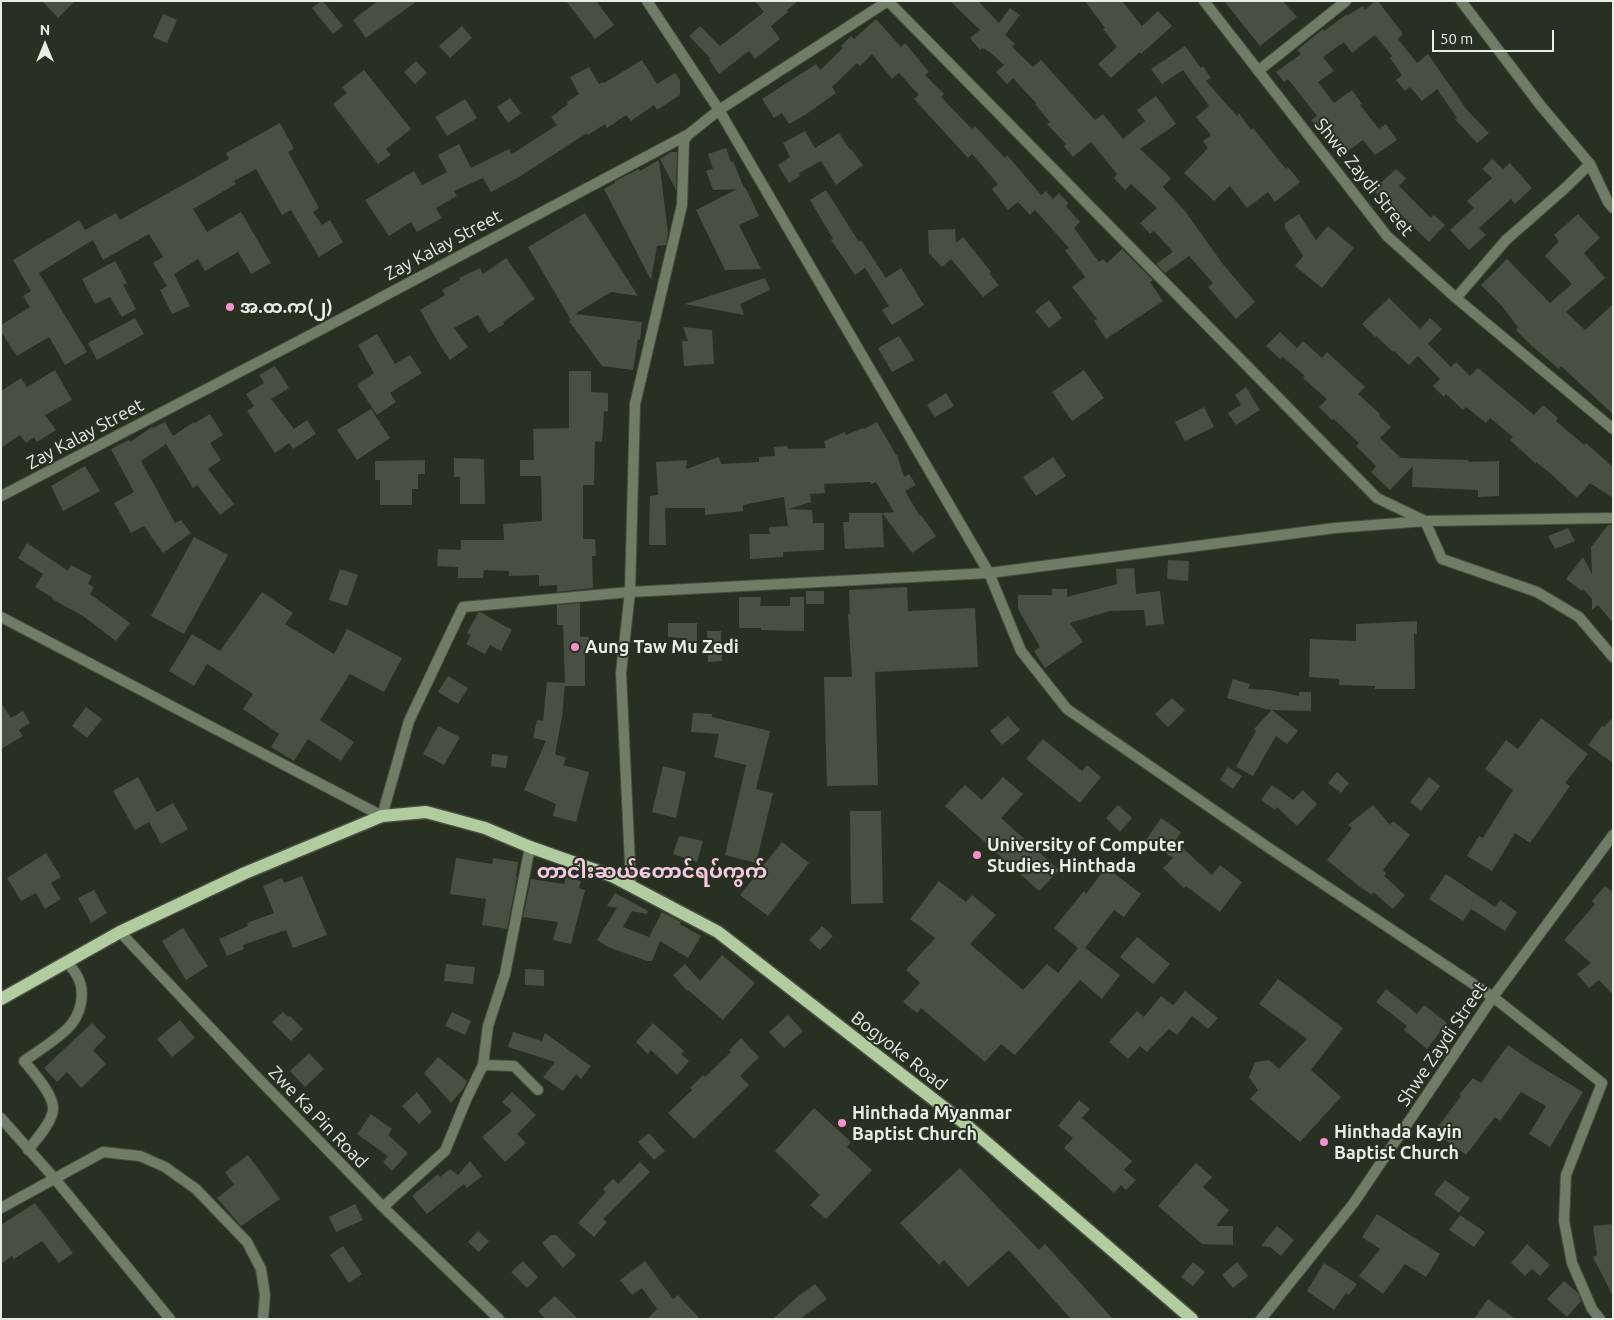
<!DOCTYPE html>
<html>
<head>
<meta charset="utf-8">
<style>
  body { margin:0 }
  #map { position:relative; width:1614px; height:1320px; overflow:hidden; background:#283022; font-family:Ubuntu,sans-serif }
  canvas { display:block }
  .frame { position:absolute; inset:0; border:2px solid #e7ede4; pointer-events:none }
  .north { position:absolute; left:20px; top:20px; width:50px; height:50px; -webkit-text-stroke:4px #283022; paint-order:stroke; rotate:0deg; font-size:14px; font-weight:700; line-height:20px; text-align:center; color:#e7ede4 }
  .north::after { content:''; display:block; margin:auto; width:18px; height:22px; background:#e7ede4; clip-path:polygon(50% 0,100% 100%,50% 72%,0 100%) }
  .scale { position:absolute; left:1432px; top:30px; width:122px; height:22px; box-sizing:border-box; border:2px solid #e7ede4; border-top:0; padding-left:6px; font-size:15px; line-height:18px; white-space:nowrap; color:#e7ede4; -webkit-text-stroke:4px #283022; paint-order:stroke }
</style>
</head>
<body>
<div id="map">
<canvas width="1614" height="1320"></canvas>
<div class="frame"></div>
<div class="north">N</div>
<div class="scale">50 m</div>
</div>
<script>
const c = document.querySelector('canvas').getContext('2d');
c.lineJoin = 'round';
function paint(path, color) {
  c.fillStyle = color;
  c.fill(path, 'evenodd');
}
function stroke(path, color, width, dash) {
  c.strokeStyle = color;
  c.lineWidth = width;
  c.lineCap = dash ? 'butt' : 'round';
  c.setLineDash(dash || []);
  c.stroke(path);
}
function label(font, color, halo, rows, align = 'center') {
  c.font = font + ' Ubuntu,"Noto Sans Myanmar",sans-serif';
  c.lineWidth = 4;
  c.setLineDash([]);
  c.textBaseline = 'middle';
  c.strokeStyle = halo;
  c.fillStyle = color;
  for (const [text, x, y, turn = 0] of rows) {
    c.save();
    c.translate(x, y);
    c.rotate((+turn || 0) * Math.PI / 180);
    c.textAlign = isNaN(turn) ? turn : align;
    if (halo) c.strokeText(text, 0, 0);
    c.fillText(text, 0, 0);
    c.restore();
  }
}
const building = new Path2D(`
  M42,1H75L58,18Z
  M321,1H323L343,26L333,34L312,8Z
  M378,1H417L366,38L353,20Z
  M566,1H596L614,25L595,39Z
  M755,1H798L787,10L788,12L771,26L780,39L755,59L749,51L719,74L709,60L711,59L689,36L700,26L720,46L764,12Z
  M950,1H978L999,23L1010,8L1020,15L1005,35L1015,44L1012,47L1033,67L1041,60L1095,120L1103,114L1123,139L1145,121L1137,110L1156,96L1176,124L1140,149L1171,178L1163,187L1185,211L1222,263L1255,302L1236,319L1208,287L1213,283L1189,256L1165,273L1156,264L1173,252L1154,231L1150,234L1140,223L1157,208L1131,184L1125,190L1114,178L1117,174L1091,142L1073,157L1064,146L1066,144L1047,124L1050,122L1035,104L1036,103L1013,78L1007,84L996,72L1004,65L991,53L983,48L980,50L970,38L980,30Z
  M1085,1H1122L1142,26L1158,11L1172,26L1141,54L1140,52L1111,78L1098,64L1117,47L1103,29L1105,28Z
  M1224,1H1283L1297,17L1260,46Z
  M1375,1H1378L1403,34L1398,39L1417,63L1428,54L1467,110L1489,133L1477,143L1455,119L1457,118L1437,89L1422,101L1410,87L1405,91L1396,80L1402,75L1390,58L1392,56L1375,35L1352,53L1344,42L1323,57L1334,71L1318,82L1334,103L1352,90L1362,104L1360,105L1379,129L1386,124L1397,140L1375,155L1363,140L1344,154L1326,131L1322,134L1311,120L1317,116L1288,79L1284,82L1276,72L1301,54L1297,50L1323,29L1324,31L1347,14L1348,15L1363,6L1365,10Z
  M163,14L177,20L167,43L153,37Z
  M876,19L901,47L905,43L929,72L925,75L944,94L941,97L972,129L975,126L1005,158L1007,155L1041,195L1046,191L1053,199L1059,193L1068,203L1066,206L1080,222L1074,228L1099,262L1103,259L1107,263L1122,249L1153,280L1150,282L1163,301L1106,339L1094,321L1097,319L1072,287L1085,277L1065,250L1069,248L1035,210L1030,215L1018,202L1008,210L992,189L998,184L972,154L968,158L914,99L919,95L899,73L892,79L872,54L860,66L857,63L832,87L836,93L805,115L789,124L782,113L774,118L762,99L816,64L820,70L843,48L841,46L851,36L854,39Z
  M462,26L472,38L450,58L439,46Z
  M1185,46L1201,68L1203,66L1211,78L1206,81L1237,116L1239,113L1251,130L1253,128L1286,169L1288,167L1300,182L1275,202L1268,192L1247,208L1230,186L1214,201L1184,173L1208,148L1203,141L1211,135L1196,117L1209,106L1183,70L1162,84L1151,69Z
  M642,60L657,84L675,73L680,80V95L657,110L654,105L631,121L626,115L607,128L605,124L588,135L587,133L519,177L491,192L483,178L454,191L457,196L436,208L442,218L417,232L411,222L389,236L365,200L414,171L422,185L447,172L438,155L459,144L471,168L509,149L512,154L557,125L551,117L568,104L567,102L579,94L570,77L589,67L599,84L603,82L604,83Z
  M416,61L427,73L415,84L404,72Z
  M364,70L411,129L386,149L391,155L378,164L333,104L347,93L342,87Z
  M510,98L521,113L508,123L497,107Z
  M465,99L477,118L447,136L435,117Z
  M280,123L294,149L288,152L319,208L313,212L322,225L330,220L343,242L319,257L291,210L282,215L256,169L234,181L236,184L193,209L207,232L241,212L271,263L251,274L238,252L205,271L198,259L174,274L190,306L172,314L160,290L167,286L153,263L163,257L149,234L103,260L93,240L39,273L87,352L65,365L49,337L17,356L1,332V325L30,307L23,296L31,291L13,260L79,220L85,230L116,213L120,220L229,159L226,153Z
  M805,131L815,148L839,133L850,150L851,149L863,165L836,185L821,161L799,173L800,176L789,183L778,165L790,157L783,143Z
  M726,148L731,162L733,161L744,188L745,187L759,216L739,225L761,269L725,270L696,210L737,189L713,190L706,171L713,169L708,154Z
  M671,152H677L676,190L660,159Z
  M1492,159L1503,169L1510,163L1532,188L1515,204L1511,199L1479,228L1486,235L1469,250L1450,230L1474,208L1467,201L1492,178L1482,169Z
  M659,160L668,233L666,245L657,246L651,280L604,189L615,183V181L639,169L640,171Z
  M1396,169L1406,178L1399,186L1431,218L1434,215L1445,225L1429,242L1386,200L1384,202L1373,190Z
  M826,190L859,242L861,240L886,278L901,268L924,305L892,325L882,310L889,306L865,268L855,275L831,240L833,239L810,200Z
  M585,213L638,296L611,292L575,314L642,322L640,340L638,339L633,370L602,366L569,321L571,320L528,247Z
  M1299,214L1316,240L1328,226L1354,248L1322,288L1295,266L1303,256L1285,228V223Z
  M1578,214L1600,238L1584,253L1605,278L1566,312L1585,330L1613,304V414L1561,366L1559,369L1532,346L1516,330L1518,327L1501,305L1481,285L1507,259L1550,303L1572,284L1545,256L1559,241L1554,235Z
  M955,229L956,243L963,237L991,272L989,273L999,285L983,297L951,259L942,267L929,253L928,230Z
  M506,258L535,299L503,322L504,324L489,333L478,315L454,328L468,347L450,360L438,342L420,310L445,295L442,290L460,280L459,278L480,268L483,274Z
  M115,261L127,283L123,285L136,309L122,317L110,297L95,304L82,279Z
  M765,278L770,290L740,304L744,315L685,304Z
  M1389,298L1420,329L1430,318L1442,329L1428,344L1451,367L1456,362L1470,376L1478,368L1534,415L1543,405L1558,418L1556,421L1584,445L1586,443L1613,467V498L1590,483L1577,498L1551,474L1536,462V464L1510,440L1513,437L1490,418L1486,423L1466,407L1463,410L1446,394L1444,397L1433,386L1440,379L1418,356L1409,365L1394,351L1393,352L1376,336L1375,337L1362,324Z
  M1049,300L1062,318L1049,328L1035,311Z
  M135,318L144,334L97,360L88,343Z
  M683,327L712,330L714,364L684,366L682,341H688Z
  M1280,332L1297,348L1303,341L1322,358L1327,352L1365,387L1358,394L1380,414L1379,416L1391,427L1380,438L1401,458L1469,460L1468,462L1499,461V496L1478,497V490L1412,487L1413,466L1390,490L1371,472L1376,466L1356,446L1359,443L1334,419L1332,420L1319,407L1327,399L1303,378L1305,376L1283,357L1280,359L1266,346Z
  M377,334L395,364L410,355L422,373L390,393L396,402L377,415L357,385L374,373L358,345Z
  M899,336L914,360L892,372L878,348Z
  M275,366L289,388L271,399L294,429L307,420L316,434L293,449L289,443L275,453L247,411L254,406L246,394L264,383L259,375Z
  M55,370L72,400L45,415L56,430L37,442L34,437L26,443L20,435L1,448V391L21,378L27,387Z
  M1084,370L1104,398L1072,421L1052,392Z
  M569,371H591V392L608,393V411H604L602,442L595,441L594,485H583V539H595L596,556H592L593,588L557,592V585L539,586V575L509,576V571L484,570L483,578H458V567L437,566L438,549L461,550V540H504L503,524L542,521L541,476H520V460H534L533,429L569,428Z
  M1246,387L1260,410L1236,425L1228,413L1241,405L1235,395Z
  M946,393L954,406L935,417L927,405Z
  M1204,407L1214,427L1185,441L1175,422Z
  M371,409L390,438L357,460L337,430Z
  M210,414L223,435L210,443L221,460L208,469L234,504L220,515L197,485L193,488L166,444L141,461L175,523L181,520L191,533L163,553L144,526L131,533L114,503L134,492L111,449L129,440L130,442L152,427L153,428L165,422L173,436L194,422L195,423Z
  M877,422L896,455H897L904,477L909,474L916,485L905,491L920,516L921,515L936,536L912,553L882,513L894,512L876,482L871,484V482L824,484L825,493L810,494L811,502L789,509L812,510L813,523H824V550L783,552V557L750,559L749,534H770L769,527L788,526L784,497L743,505V511L705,515V508H665L666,545H649L650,496L658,495L656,462L687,460L686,469L719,457L721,464L759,462V457L775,456L774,447L787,446L788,449L826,448L824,441L845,432L846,435L863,428L864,429Z
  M1053,457L1066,476L1036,496L1023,477Z
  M454,458L484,459L485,504H460V477H454Z
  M425,460V474H418V489H412V505H380V480H375V461Z
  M85,466L100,491L63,511L51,486Z
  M849,513H882L884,547L845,549L843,522H849Z
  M1608,525H1613V623L1598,605L1592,610V599L1583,589L1582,591L1566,579L1583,557L1592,574L1591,547Z
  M1568,528L1575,541L1555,549L1548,536Z
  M194,537L228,555L184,634L151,616Z
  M27,543L68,571L71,565L92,576L88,584L94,587L90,594L130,623L116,641L83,616L52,599L53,598L35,587L43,574L18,558Z
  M1168,560L1189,561L1188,581L1167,579Z
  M1134,568L1136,594L1160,591L1164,624L1146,626L1144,610L1110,611L1070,623L1083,642L1045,668L1034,651L1040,647L1018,609V595H1052V589H1067V597L1117,584L1116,569Z
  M340,569L358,575L347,606L329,600Z
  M907,587L908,611L975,608L978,667L875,672L878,785L827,786L824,677H852L848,614H850L849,590Z
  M806,591H824V604H806Z
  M262,592L293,613L285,624L334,654L347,629L402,658L384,692L350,674L320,720L354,742L341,761L308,739L294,761L271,747L279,734L243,709L253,694L207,664L194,686L169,671L192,634L220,651Z
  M739,597H761L760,606H790V597H804V631L761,630V628H739Z
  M580,603V637H589V654H585V686H565L563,625H557V605Z
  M480,612L512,630L501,651L490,645L485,654L466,644L471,635L467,633L478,613Z
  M1417,621V634H1414L1415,689H1375V686L1339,685V679L1309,677L1310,639L1356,641V624Z
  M668,623H697V641L684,642L683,638L668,637Z
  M707,631H721L722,661L708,662Z
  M448,676L468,688L458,704L438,692Z
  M1233,679L1250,684L1248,689L1269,690L1299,696V692H1311V711L1272,710L1298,731L1287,744L1276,736L1253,776L1236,767L1256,731L1254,729L1272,710L1265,709L1227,698Z
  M547,682L565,683L562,717L555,754L566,758L563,765L589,772L576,822L553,816L556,804L524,790L546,741L533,738L537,720L543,721Z
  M1172,698L1185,710L1168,727L1155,714Z
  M1,703L11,718L23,711L30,723L19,730L23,736L1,749Z
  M86,707L102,719L87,738L72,726Z
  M693,713L712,714V717L770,731L756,789L773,793L756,863L725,855L746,765L714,757L719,734L691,732Z
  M1008,716L1020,730L1002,745L990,731Z
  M1613,717V763L1588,745L1602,726L1604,727Z
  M1541,718L1588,754L1565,783L1570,786L1530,843L1515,833L1492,871L1467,856L1479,836L1483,838L1513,790L1485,769L1506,740L1518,749Z
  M438,726L460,737L444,765L423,754Z
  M1043,739L1082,771L1087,765L1101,777L1080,803L1026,759Z
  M492,754L508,756L506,768L491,766Z
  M663,766L686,772L676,818L652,812Z
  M1228,767L1242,776L1233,789L1220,780Z
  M1337,772L1349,783L1341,793L1328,783Z
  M138,777L157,812L173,803L188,829L161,844L149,822L135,830L113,791Z
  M1003,777L1023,794L1001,818L1059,870L1039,891L945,806L965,785L982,800Z
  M1429,777L1440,786L1421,811L1410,802Z
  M1272,785L1293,800L1303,790L1317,804L1297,826L1277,807L1275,810L1261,800Z
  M1118,805L1132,818L1120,832L1106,818Z
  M1373,805L1390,825L1393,821L1410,835L1383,870L1386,873L1384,876L1405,895L1393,909L1373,892L1372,895L1360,887L1327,860L1352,828L1348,825Z
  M850,811H881L883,903L851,904Z
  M1161,818L1181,832L1175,841L1212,875L1220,865L1242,882L1220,912L1186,886L1184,888L1163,868L1173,858L1146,840Z
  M679,836L703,841L697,862L673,854Z
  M782,842L809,863L768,916L740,895Z
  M46,853L61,877L51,883L61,899L45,909L36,893L21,901L7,878Z
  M456,858L492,864L493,858L518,862L516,876L517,877L507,929L482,925L486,899L450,894Z
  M1106,867L1141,894L1124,917L1114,910L1085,948L1120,975L1102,999L1080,980L1015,1055L1001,1044L985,1062L921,1008L917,1013L903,1002L920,983L906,970L935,938L910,919L939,881L966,902L972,895L996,915L970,944L1023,990L1047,964L1058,973L1078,948L1054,928L1084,891L1086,894Z
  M1446,874L1495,907L1500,900L1517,912L1505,931L1471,909L1463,921L1429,899Z
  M302,876L327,935L293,948L286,930L243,945L244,949L227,956L219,939L248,926L247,923L274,913L263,886L282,878L284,883Z
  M566,877L581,881L579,888L585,890L571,944L553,940L558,922L523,917L531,879L564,884Z
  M1605,886L1613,892V995L1599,980L1589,988L1577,974L1591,963L1564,940L1595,904L1592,901Z
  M94,890L107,913L91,923L78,898Z
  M615,893L648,911L647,914L632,911L623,927L649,937L662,912L681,922L680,924L701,936L688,958L660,941L652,961H647L608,947L597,940L617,908L607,906Z
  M822,926L833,936L820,950L809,940Z
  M183,928L208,966L186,980L162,941Z
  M1137,937L1170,964L1153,984L1120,957Z
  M722,955L755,983L723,1020L688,990L687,991L673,975L685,964L700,981Z
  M446,964L475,967L473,984L444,981Z
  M525,969L544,970V986L525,985Z
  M1278,979L1343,1028L1311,1070L1341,1097L1300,1142L1250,1099L1258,1090L1249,1077L1255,1062L1269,1060L1279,1069L1307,1039L1259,1004Z
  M1386,989L1417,1014L1424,1005L1447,1023L1427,1049L1404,1030L1407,1026L1376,1002Z
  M1185,991L1218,1018L1208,1029L1192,1016L1177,1035L1169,1029L1147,1052L1140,1046L1128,1059L1109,1042L1137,1011L1144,1017L1161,996L1173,1005Z
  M283,1012L288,1017L290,1016L303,1029L291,1041L272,1022Z
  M452,1012L471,1021L465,1035L445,1026Z
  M788,1015L803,1031L784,1048L769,1032Z
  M180,1020L195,1038L172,1057L157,1039Z
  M92,1023L106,1037L93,1050L106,1064L81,1088L67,1072L57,1082L44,1068Z
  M653,1023L684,1051L681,1054L689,1061L677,1075L651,1050L648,1054L636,1042Z
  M513,1032L542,1041L545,1033L591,1066L581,1079L576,1074L563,1091L543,1077L555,1062L508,1047Z
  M741,1038L759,1057L740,1076L749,1085L694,1139L668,1113L692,1090L690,1088L703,1075L705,1077L731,1052L729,1050Z
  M1508,1045L1531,1061L1583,1092L1550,1147L1529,1134L1546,1106L1521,1092L1500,1121L1495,1117L1466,1155L1434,1132L1461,1096L1459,1095L1473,1078L1481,1083Z
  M309,1053L324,1069L305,1087L290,1071Z
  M438,1057L467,1081L464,1088L451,1103L424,1073Z
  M417,1092L432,1112L419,1124L402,1106Z
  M512,1092L536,1115L517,1134L526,1143L505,1162L482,1137L512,1111L502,1102Z
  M1079,1100L1090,1109L1082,1118L1132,1161L1124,1170L1136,1180L1126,1190L1121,1185L1114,1193L1064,1148L1073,1138L1058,1126Z
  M814,1108L851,1142L847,1147L872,1170L826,1219L810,1205L820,1195L775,1151Z
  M371,1114L392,1129L388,1135L408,1153L392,1171L383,1162L388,1156L357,1134Z
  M649,1133L665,1151L654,1160L638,1142Z
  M248,1155L280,1199L241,1226L217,1198L234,1185L225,1172Z
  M470,1161L482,1176L467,1188L464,1184L427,1214L412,1196L438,1174L440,1177L450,1169L458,1175Z
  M640,1162L650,1172L603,1219L607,1222L594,1237L578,1223L606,1192L603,1189L613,1179L618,1184Z
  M1196,1163L1212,1177L1203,1187L1229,1210L1216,1226H1233V1245L1202,1244L1158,1206Z
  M960,1168L1039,1250L1045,1244L1113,1319H1071L1009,1250L968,1287L944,1260L939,1265L900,1223Z
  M1445,1180L1470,1198L1459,1213L1434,1194Z
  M35,1203L73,1253L59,1263L42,1241L14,1259L12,1256L1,1264V1225Z
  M355,1204L363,1220L336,1232L329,1217Z
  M1377,1214L1440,1254L1426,1277L1405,1264L1383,1294L1359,1276L1380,1249L1362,1237Z
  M1460,1215L1485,1232L1474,1247L1449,1230Z
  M1613,1224V1296L1593,1257L1597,1255L1593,1226Z
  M1277,1226L1294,1240L1281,1256L1270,1247L1261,1246Z
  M478,1231L489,1241L479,1252L468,1242Z
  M551,1235H556L576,1255L563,1268L542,1243Z
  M1527,1244L1550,1265L1540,1276L1532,1269L1525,1276L1511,1263Z
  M343,1246L362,1274L349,1283L330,1255Z
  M523,1261L538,1277L527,1288L511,1272Z
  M645,1261L673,1299L678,1295L700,1319H647L657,1309L642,1288L632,1295L620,1280Z
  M1193,1262L1205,1272L1193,1286L1181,1277Z
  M1237,1262L1248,1276L1233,1288L1222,1275Z
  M1324,1263L1357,1284L1349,1295L1346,1293L1334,1310L1307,1291Z
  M1564,1281L1578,1293L1581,1301L1567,1317L1547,1299Z
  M815,1284L827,1299L800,1319H773L797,1297Z
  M555,1296L578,1319H545L538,1311Z
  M1488,1299L1515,1319H1474Z`);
const minor = new Path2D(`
  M647,1L719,110L989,573L1021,651L1067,709L1269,848L1493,997L1602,1083L1566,1175L1564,1221L1572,1263L1592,1309L1600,1319
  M1204,1L1387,236L1456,298L1613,429
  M1461,1L1541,106L1590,164L1608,202L1613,208
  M1258,71L1346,1
  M1456,298L1506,240L1563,190L1590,164
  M1,496L322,329L689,134L719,110L888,1L1377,498L1425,521L1442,559L1537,592L1579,617L1613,657
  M1,617L382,816L409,721L463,607L630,592L989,573L1335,528L1425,521L1613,518
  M631,885L621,673L630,592L635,404L682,205L684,140L689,134
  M120,932L252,1072L383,1207L499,1319
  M483,1065L514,1066L538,1090
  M1,1118L55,1179L170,1319
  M28,1150C36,1140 53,1121 53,1109C54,1095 33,1072 24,1061C38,1051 55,1041 68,1028C81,1015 87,991 76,974C74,970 70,966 67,962
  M383,1207L445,1151L466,1100L483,1065L488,1026L505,974L530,847
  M1,1208L103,1152L140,1156L165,1167L196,1189L247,1242L261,1269L265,1295L263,1319
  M1261,1319L1353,1204L1493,997L1613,835`);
const primary = new Path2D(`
  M1,999L120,932L245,873L382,816L426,812L485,828L530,847L612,876L718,932L964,1123L1192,1319`);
const markers = [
  [230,307,5,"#f790ce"],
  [575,647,5,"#f790ce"],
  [977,855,5,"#f790ce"],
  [842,1123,5,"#f790ce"],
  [1324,1142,5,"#f790ce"]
];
const streetNames = [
  ["Shwe Zaydi Street",1364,177,51],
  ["Zay Kalay Street",443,245,-28],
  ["Zay Kalay Street",85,434,-28],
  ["Shwe Zaydi Street",1442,1044,-56],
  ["Bogyoke Road",899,1051,38],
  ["Zwe Ka Pin Road",318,1117,46]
];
const poiNames = [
  ["အ.ထ.က(၂)",240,307],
  ["Aung Taw Mu Zedi",585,647],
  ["University of Computer",987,845],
  ["Studies, Hinthada",987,866],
  ["Hinthada Myanmar",852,1113],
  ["Baptist Church",852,1134],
  ["Hinthada Kayin",1334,1132],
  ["Baptist Church",1334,1153]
];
const quarterNames = [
  ["တာငါးဆယ်တောင်ရပ်ကွက်",652,871]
];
paint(building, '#475041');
stroke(minor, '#474e41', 12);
stroke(primary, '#474e41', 15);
stroke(minor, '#6f7d67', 10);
stroke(primary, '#b1cda0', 12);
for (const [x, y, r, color] of markers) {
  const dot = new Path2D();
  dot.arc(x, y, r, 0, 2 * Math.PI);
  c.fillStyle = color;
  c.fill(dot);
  stroke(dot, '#283022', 2);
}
label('18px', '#e7ede4', '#283022', streetNames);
label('bold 18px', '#e7ede4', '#283022', poiNames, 'left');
label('bold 20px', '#f7cae3', '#283022', quarterNames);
</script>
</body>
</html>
